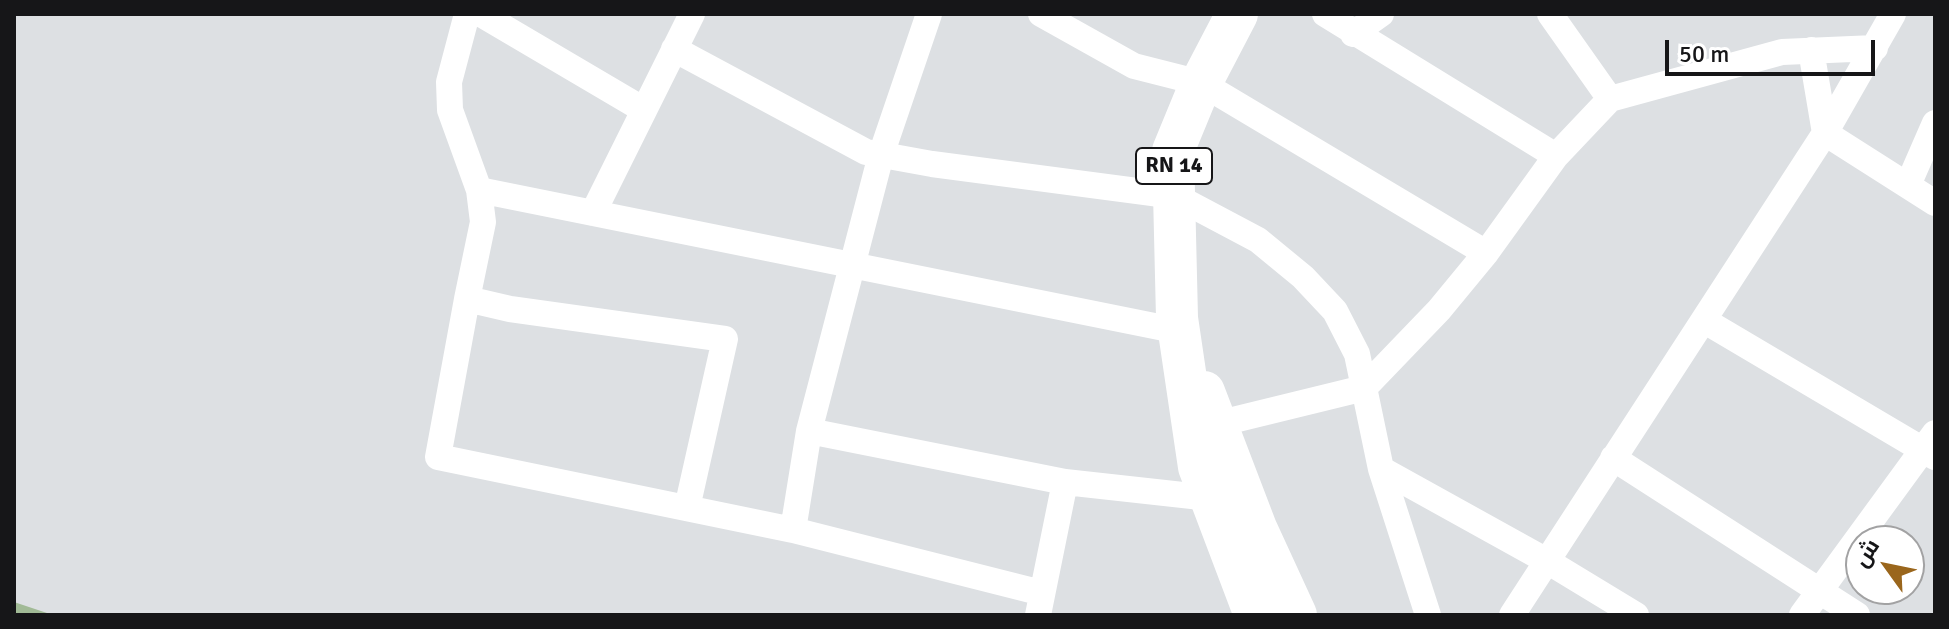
<!DOCTYPE html>
<html>
<head>
<meta charset="utf-8">
<style>
  body { margin:0 }
  #map { position:relative; width:1949px; height:629px; overflow:hidden; background:#dde0e3; font-family:Signika,Cairo,sans-serif }
  canvas { display:block }
  .frame { position:absolute; inset:0; border:16px solid #161618; pointer-events:none }
  .north { position:absolute; left:1845px; top:525px; width:80px; height:80px; box-sizing:border-box; background:#fff; border:2px solid #a2a2a3; border-radius:50%; rotate:303deg; font-size:22px; font-weight:700; line-height:32px; text-align:center; color:#161618 }
  .north::after { content:''; display:block; margin:auto; width:28px; height:36px; background:#9a661c; clip-path:polygon(50% 0,100% 100%,50% 72%,0 100%) }
  .scale { position:absolute; left:1665px; top:40px; width:210px; height:36px; box-sizing:border-box; border:4px solid #161618; border-top:0; padding-left:10px; font-size:24px; line-height:28px; white-space:nowrap; color:#161618; -webkit-text-stroke:6px #fff; paint-order:stroke }
</style>
</head>
<body>
<div id="map">
<canvas width="1949" height="629"></canvas>
<div class="frame"></div>
<div class="north">ش</div>
<div class="scale">50 m</div>
</div>
<script>
const c = document.querySelector('canvas').getContext('2d');
c.lineJoin = 'round';
function paint(path, color) {
  c.fillStyle = color;
  c.fill(path, 'evenodd');
}
function stroke(path, color, width, dash) {
  c.strokeStyle = color;
  c.lineWidth = width;
  c.lineCap = dash ? 'butt' : 'round';
  c.setLineDash(dash || []);
  c.stroke(path);
}
function label(font, color, halo, rows, align = 'center') {
  c.font = font + ' Signika,sans-serif';
  c.lineWidth = 6;
  c.setLineDash([]);
  c.textBaseline = 'middle';
  c.strokeStyle = halo;
  c.fillStyle = color;
  for (const [text, x, y, turn = 0] of rows) {
    c.save();
    c.translate(x, y);
    c.rotate((+turn || 0) * Math.PI / 180);
    c.textAlign = isNaN(turn) ? turn : align;
    if (halo) c.strokeText(text, 0, 0);
    c.fillText(text, 0, 0);
    c.restore();
  }
}
const green = new Path2D(`
  M14,602L53,615H14Z`);
const street = new Path2D(`
  M467,14L449,82L450,110L479,190L1179,331
  M481,14L644,110
  M1041,14L1134,66L1201,83L1486,253
  M1325,14L1556,156
  M1550,14L1610,99
  M1353,34L1381,14
  M674,49L866,152L932,164L1175,196L1258,240L1303,277L1335,311L1357,354L1381,469L1547,561L1636,615
  M1811,50L1825,133
  M1825,133L1893,14
  M1908,185L1935,123
  M593,213L692,14
  M467,299L483,222L479,190
  M1705,321L1935,457
  M1217,424L1364,388L1439,310L1486,253L1556,156L1610,99L1782,52L1875,48
  M809,431L1065,482L1210,498
  M1613,458L1857,615
  M1381,469L1428,615
  M687,508L725,339L510,309L467,299L438,457L793,530L1042,593
  M793,530L809,431L881,155L929,14
  M1038,615L1065,482
  M1512,615L1825,133L1935,203
  M1802,615L1935,433`);
const primary = new Path2D(`
  M1237,14L1201,83L1173,151L1177,318L1199,467L1255,615
  M1204,392L1256,528L1296,615`);
const shields = [
  [1174,166,76]
];
const shieldNames = [
  ["RN 14",1174,166]
];
paint(green, '#a1ba96');
stroke(street, '#fff', 26);
stroke(primary, '#fff', 42);
for (const [x, y, w] of shields) {
  const box = new Path2D();
  box.roundRect(x - w / 2, y - 18, w, 36, 6);
  c.fillStyle = '#fff';
  c.fill(box);
  stroke(box, '#161618', 2);
}
label('bold 22px', '#161618', null, shieldNames);
</script>
</body>
</html>
